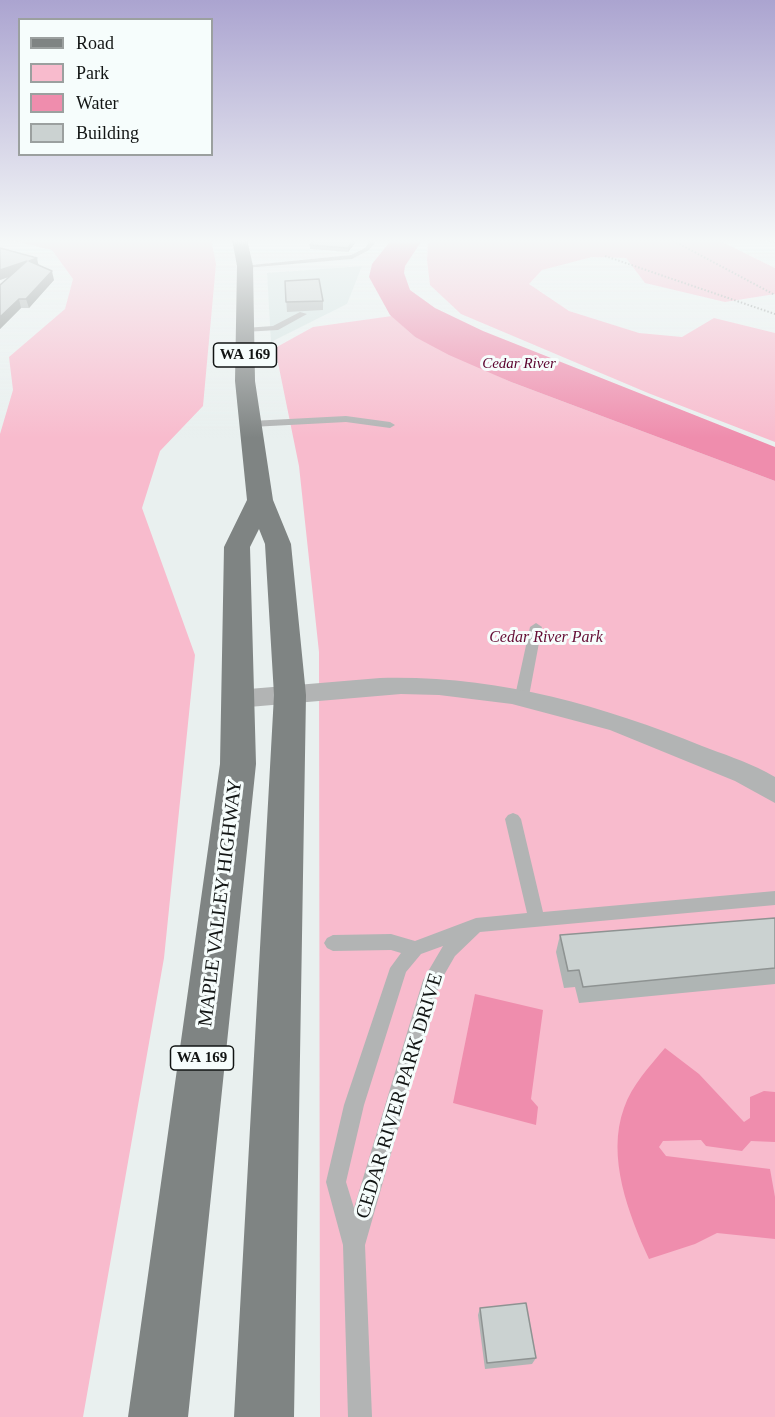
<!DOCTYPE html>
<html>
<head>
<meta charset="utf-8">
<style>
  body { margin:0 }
  #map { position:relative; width:775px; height:1417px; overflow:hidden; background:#e9f0ef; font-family:"Times New Roman",serif }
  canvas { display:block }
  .legend { position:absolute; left:18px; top:18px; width:195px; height:138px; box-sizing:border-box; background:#f6fdfc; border:2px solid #9ba09f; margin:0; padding:8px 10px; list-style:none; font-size:18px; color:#121514 }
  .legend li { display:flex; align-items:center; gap:12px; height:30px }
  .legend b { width:30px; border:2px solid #9ba09f }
</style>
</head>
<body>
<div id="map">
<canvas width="775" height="1417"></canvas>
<ul class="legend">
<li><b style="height:8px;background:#7f8483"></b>Road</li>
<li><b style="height:16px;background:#f8bbcd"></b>Park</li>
<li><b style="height:16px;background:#ef8dad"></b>Water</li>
<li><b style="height:16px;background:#cbd2d1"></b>Building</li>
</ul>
</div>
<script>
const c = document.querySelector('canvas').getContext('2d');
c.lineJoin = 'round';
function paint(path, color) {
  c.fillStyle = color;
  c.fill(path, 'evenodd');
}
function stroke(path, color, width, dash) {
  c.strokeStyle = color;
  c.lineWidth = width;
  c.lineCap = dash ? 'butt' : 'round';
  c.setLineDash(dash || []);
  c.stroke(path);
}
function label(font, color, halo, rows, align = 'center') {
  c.font = font + ' "Times New Roman",serif';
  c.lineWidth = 6;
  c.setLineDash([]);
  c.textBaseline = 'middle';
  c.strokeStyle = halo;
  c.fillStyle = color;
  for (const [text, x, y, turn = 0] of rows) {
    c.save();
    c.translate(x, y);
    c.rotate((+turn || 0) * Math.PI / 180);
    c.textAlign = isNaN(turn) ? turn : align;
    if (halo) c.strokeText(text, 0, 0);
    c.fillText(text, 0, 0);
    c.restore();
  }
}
const built = new Path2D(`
  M362,266L347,304L271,342L267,273Z`);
const green = new Path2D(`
  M6,239H211L216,264L203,406L160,451L142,508L195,655L164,958L83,1417H0V434L13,390L9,357L65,309L73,279L52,250Z
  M431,239H716L775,268V294L725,302L645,283L626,258L592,257L542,270L529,284L569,311L639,333L682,337L714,318L775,333V442L648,393L461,314L430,285L427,260L428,243Z
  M392,316L415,337L511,382L775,481V1417H320L319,652L299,466L275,348L313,327Z`);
const water = new Path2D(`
  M392,239H423L405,266L404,273L410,290L435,308L483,331L775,447V481L511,382L449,355L415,337L390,315L369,277L372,264Z
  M475,994L543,1010L531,1099L538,1107L536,1125L453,1103Z
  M665,1048L699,1074L744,1122L750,1118V1097L764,1091L775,1092V1142L751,1141L742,1151L706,1146L701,1140L663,1141L659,1147L666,1156L770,1169L775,1197V1239L717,1233L695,1244L649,1259C629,1215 606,1157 624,1108C632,1085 649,1067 665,1048Z`);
const path = new Path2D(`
  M670,239L775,295
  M763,239L775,243
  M605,256L775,314`);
const lane = new Path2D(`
  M371,239H378L369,250L352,259L245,268L242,266L351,255L365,248Z
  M300,312L307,314L278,330L244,332L240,330L244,328L273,326Z
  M346,416L390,422L395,425L390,428L346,422L251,427L246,424L251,421Z
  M536,623L542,627L529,696L522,701L515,696L530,627Z
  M513,813L518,815L521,819L543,912L775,891V905L480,932L455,956L440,982L365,1245L372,1417H348L343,1245L326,1182L344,1105L390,968L401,953L391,950L333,951L327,948L324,943L327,938L333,935L391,934L415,941L476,918L527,913L505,819L508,815ZM443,946L423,980L354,1208L346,1182L364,1105L406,972L421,954Z`);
const street = new Path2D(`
  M380,678C494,675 598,704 702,746C723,754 745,761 766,772L775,777V803L735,781L610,730L512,704L439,695L401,694L237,708L228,705L224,699L228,693L237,690Z`);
const primary = new Path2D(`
  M232,239H247L253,266L255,381L273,500L291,544L306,695L294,1417H234L274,695L265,544L259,529L250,547L256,764L188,1417H128L220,764L224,547L247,500L235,381L237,266Z`);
const wall = new Path2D(`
  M315,239H358L348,252L310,249V245Z
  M0,248L39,265L54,280L29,308H21L0,329V285L10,276L0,280Z
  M285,281L323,301V310L287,312Z
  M775,918V984L579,1003L575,987L564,988L556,952L560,935Z
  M480,1308L536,1358L532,1364L485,1369L478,1315Z`);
const shadedWall = new Path2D(`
  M354,239H358L348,252V248Z
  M37,258L39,267L29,261Z
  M27,261L30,270L0,280V270Z
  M52,271L54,280L29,308L26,299Z
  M19,299L21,308L0,329V317Z`);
const building = new Path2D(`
  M315,239H354L348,248L310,245Z
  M0,248L37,258L29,261L52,271L26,299H19L0,317V285L27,261L0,270Z
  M319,279L323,301L286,302L285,281Z
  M775,918V968L583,987L579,970L568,971L560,935Z
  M526,1303L536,1358L487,1363L480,1308Z`);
const shields = [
  [245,355,63],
  [202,1058,63]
];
const shieldNames = [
  ["WA 169",245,355],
  ["WA 169",202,1058]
];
const farWaternames = [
  ["Cedar River",519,364]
];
const parkNames = [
  ["Cedar River Park",546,638]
];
const nearStreetnames = [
  ["MAPLE VALLEY HIGHWAY",221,903,-83],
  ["CEDAR RIVER PARK DRIVE",400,1096,-73]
];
paint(built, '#d4e4e2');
paint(green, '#f8bbcd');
paint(water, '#ef8dad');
stroke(path, '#9ba09f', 2, [1.5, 2]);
paint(lane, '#b2b4b4');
paint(street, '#b2b4b4');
paint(primary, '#7f8483');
paint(wall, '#afb5b4');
paint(shadedWall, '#8e9392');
paint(building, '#cbd2d1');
stroke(building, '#8e9392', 1.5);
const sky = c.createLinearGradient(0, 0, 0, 438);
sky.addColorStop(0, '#aba4d0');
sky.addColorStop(0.55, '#f5f8f8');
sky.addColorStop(1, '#f5f8f800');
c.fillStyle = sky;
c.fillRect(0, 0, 775, 438);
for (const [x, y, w] of shields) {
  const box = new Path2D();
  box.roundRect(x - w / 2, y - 12, w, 24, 4.5);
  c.fillStyle = '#f6fdfc';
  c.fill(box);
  stroke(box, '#121514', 1.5);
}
label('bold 15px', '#121514', null, shieldNames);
label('italic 15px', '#5b002d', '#f6fdfc', farWaternames);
label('italic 16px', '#640c34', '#f6fdfc', parkNames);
label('20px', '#121514', '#f6fdfc', nearStreetnames);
</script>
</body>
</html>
